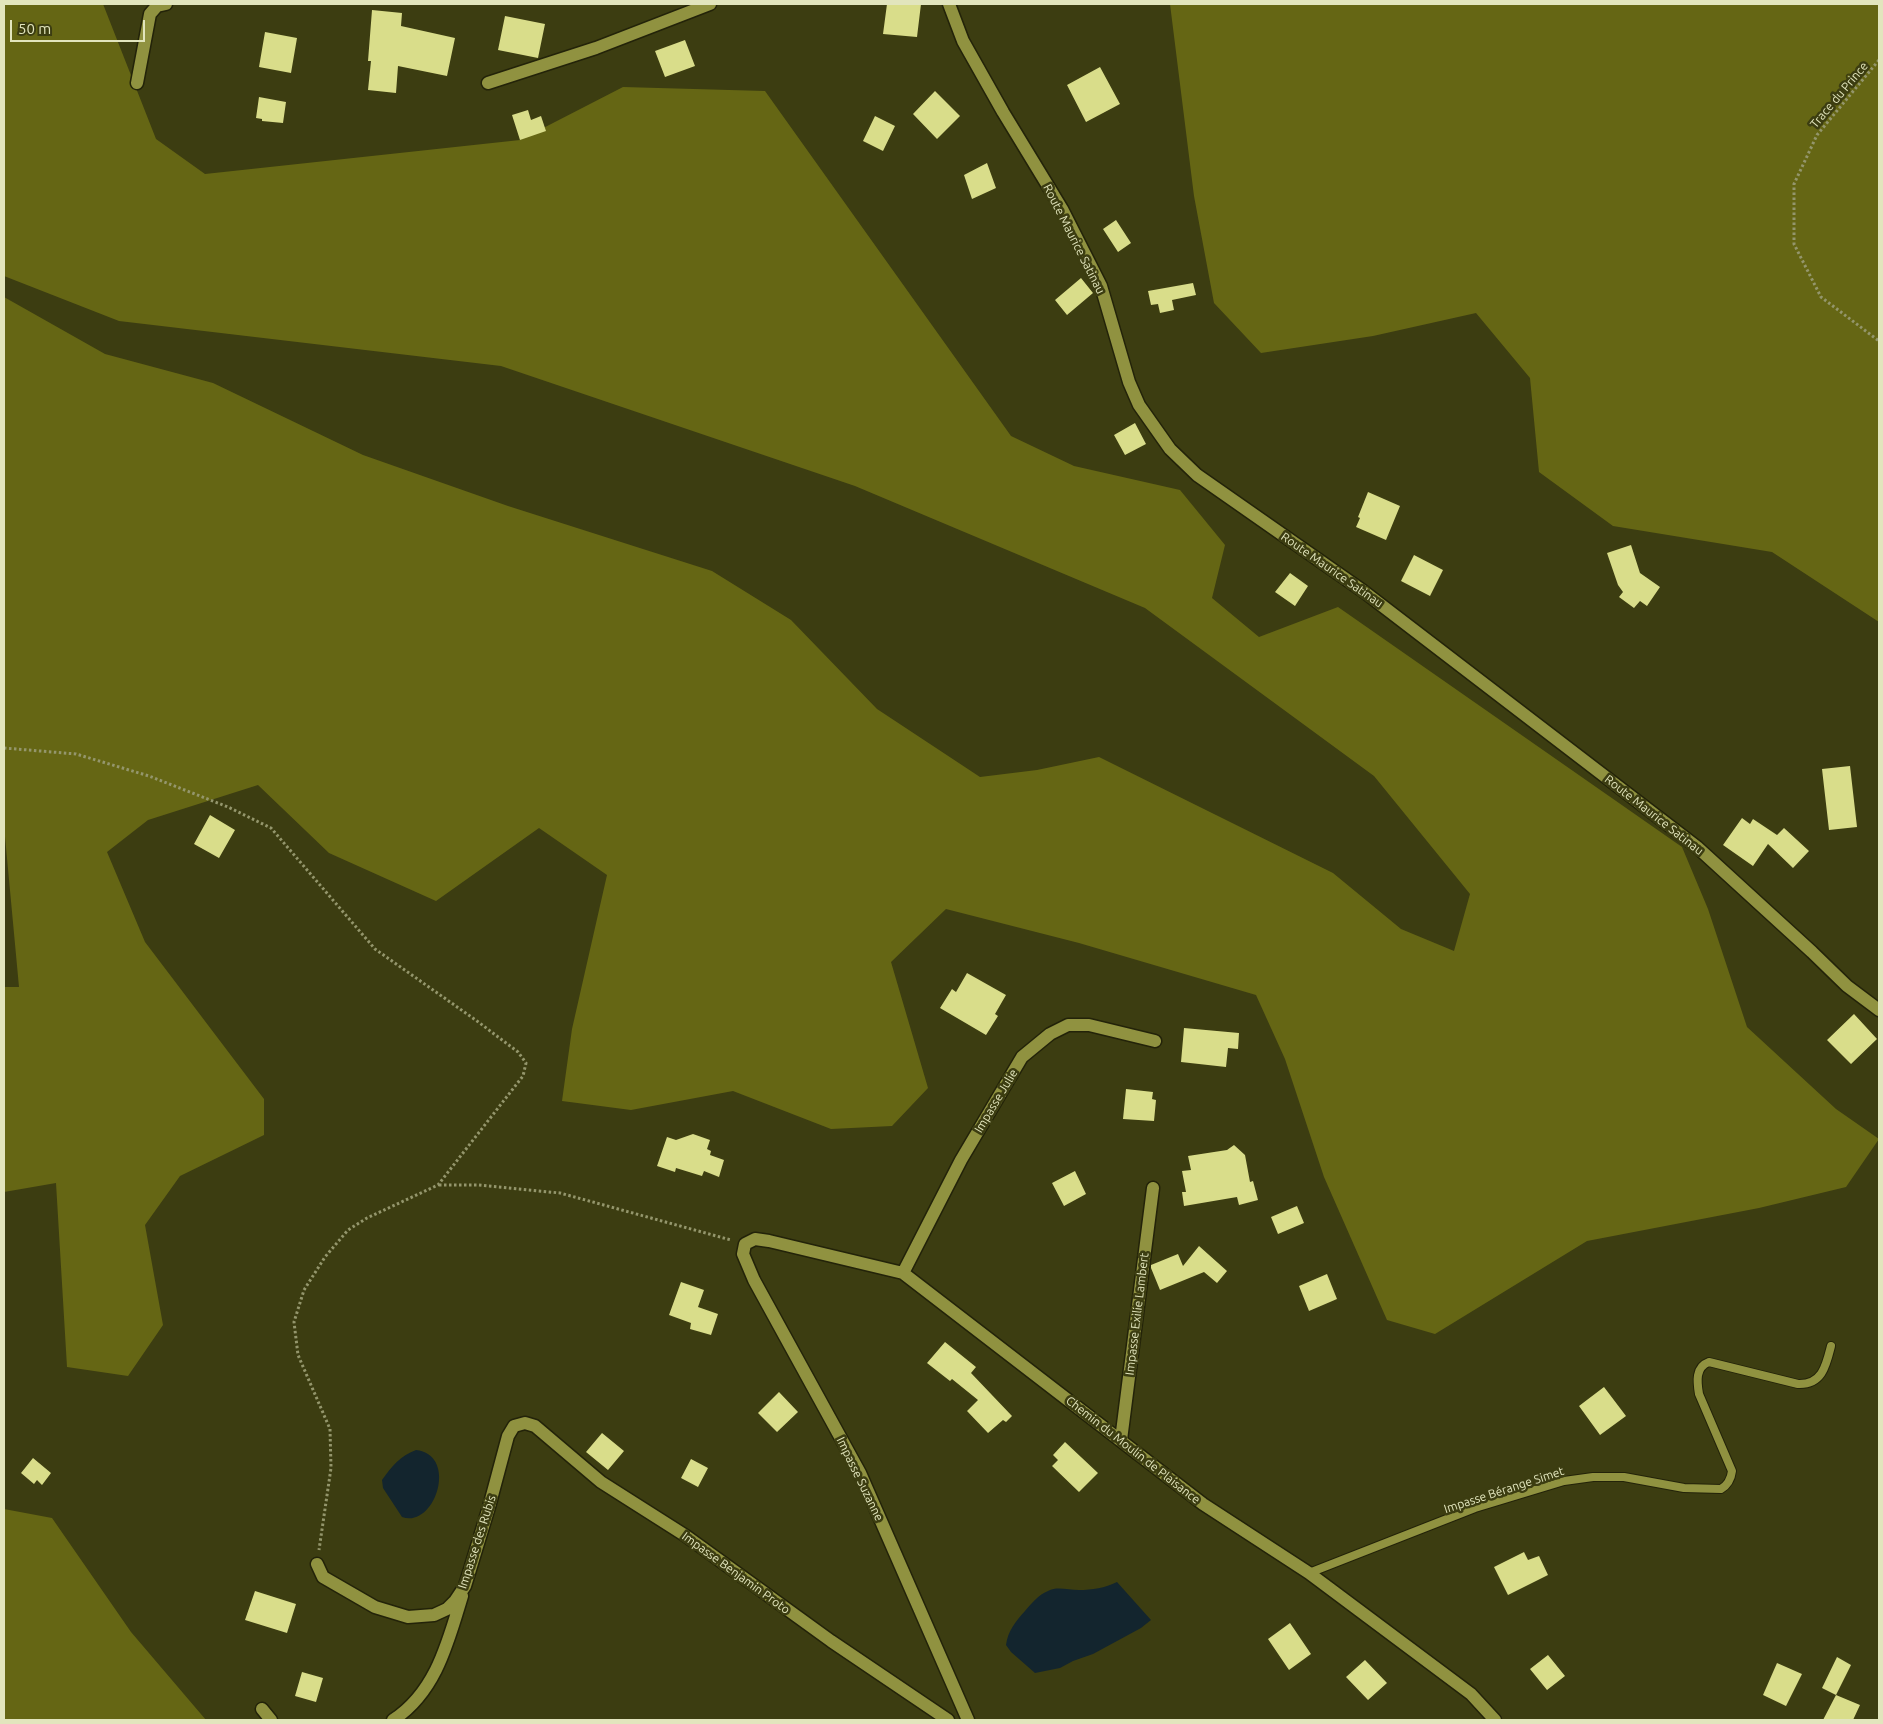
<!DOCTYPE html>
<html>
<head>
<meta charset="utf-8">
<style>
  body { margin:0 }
  #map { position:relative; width:1883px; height:1724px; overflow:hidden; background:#3c3d11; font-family:Ubuntu,sans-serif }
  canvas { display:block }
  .frame { position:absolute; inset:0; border:5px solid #e2e5bd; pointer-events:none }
  .scale { position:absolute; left:10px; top:20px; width:135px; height:22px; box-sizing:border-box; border:2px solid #e2e5bd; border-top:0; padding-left:6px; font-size:15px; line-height:18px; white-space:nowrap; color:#e2e5bd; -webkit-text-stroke:4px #3c3d11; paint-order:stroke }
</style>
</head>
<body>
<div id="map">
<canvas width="1883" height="1724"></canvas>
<div class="frame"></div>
<div class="scale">50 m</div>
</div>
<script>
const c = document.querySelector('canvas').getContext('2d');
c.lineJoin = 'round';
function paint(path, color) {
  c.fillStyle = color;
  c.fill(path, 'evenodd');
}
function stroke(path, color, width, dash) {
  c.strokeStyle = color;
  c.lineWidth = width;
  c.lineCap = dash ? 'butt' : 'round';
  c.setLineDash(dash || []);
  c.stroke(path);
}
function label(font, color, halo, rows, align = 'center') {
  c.font = font + ' Ubuntu,sans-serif';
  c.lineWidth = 5;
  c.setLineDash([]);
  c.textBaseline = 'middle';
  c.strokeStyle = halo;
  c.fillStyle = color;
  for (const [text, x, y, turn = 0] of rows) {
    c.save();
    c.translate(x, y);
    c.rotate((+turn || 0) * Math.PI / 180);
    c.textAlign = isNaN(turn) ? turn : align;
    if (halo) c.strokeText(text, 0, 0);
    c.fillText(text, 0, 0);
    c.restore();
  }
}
const green = new Path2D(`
  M4,4H103L156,139L205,174L520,140L623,87L765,91L1011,436L1074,466L1180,490L1225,545L1212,598L1259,637L1338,607L1682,847L1708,909L1747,1027L1836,1109L1879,1139L1846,1187L1759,1208L1587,1241L1435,1334L1387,1320L1324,1177L1285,1059L1256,995L1079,943L946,909L891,962L928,1088L892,1126L831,1129L733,1091L631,1110L562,1101L572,1029L607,875L539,828L436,901L329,853L258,785L148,820L107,852L145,942L264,1099V1135L180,1176L145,1225L163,1325L128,1376L67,1367L56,1183L4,1192V987H19L4,826V297L105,354L213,383L363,455L508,506L712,571L791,620L877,709L980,777L1037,770L1099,757L1333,873L1401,929L1454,951L1470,894L1374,776L1145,608L855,486L501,366L119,321L4,276Z
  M1170,4H1879V622L1772,552L1613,526L1539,472L1530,378L1476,313L1373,336L1261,353L1214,303L1194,196Z
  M4,1509L52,1518L131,1632L206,1720H4Z`);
const water = new Path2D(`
  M416,1450C459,1455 435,1529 402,1517L383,1488L382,1480C392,1466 400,1456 416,1450Z
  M1117,1582L1151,1620L1141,1628L1093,1654L1073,1661L1060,1668L1035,1673L1011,1652L1006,1645C1008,1631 1015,1622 1025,1611C1031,1604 1038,1595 1048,1591C1057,1586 1068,1590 1079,1590C1092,1590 1105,1588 1117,1582Z`);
const building = new Path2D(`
  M887,4H921L917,37L883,34Z
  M372,10L402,13L401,26L455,38L447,76L398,66L396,93L368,90L371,61H368Z
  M505,16L545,24L538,58L498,50Z
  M265,32L297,38L291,73L259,67Z
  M685,40L695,66L665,77L655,51Z
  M1100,67L1120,104L1086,122L1067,85Z
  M935,91L960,116L937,139L913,114Z
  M259,97L286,102L283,123L262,121V119L256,118Z
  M528,110L531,120L541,116L546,131L520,140L512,115Z
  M875,116L895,126L883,151L863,141Z
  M987,163L996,188L972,199L964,175Z
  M1116,220L1131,243L1118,252L1103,229Z
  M1081,278L1093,293L1067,315L1055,300Z
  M1193,283L1196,295L1172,300L1174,310L1160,313L1158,304L1151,305L1148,291Z
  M1135,423L1146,444L1125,455L1114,435Z
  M1368,492L1400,506L1386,540L1356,527L1360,518L1358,517Z
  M1631,545L1640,573L1660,587L1647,606L1640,601L1634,608L1619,597L1623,592L1618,585L1607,553Z
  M1414,555L1443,570L1430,596L1401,581Z
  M1290,573L1308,586L1295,606L1275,592Z
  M1850,766L1857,827L1829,830L1822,769Z
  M210,815L235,830L219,858L194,844Z
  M1742,818L1750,824L1753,819L1777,835L1784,828L1809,851L1793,868L1768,844L1753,866L1723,845Z
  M967,973L1006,995L995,1014L998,1016L986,1035L940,1008L952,989L956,992Z
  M1854,1014L1877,1039L1851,1064L1827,1040Z
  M1184,1028L1239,1033L1238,1049L1228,1048L1226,1067L1181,1062Z
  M1126,1089L1153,1092L1152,1099L1156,1100L1154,1121L1123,1119Z
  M693,1134L710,1140L707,1149L711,1151L710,1155L724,1160L719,1177L704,1171L702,1176L676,1168L675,1172L657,1166L667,1137L676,1140Z
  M1234,1145L1245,1155L1250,1182L1253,1181L1258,1200L1239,1205L1237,1197L1184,1206L1182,1192H1186L1182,1171L1191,1170L1188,1156L1227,1150Z
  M1075,1171L1086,1194L1064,1206L1052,1183Z
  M1297,1206L1304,1223L1278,1234L1271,1217Z
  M1199,1246L1227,1271L1217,1283L1204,1272L1160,1290L1151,1268V1265L1178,1254L1183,1266Z
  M1327,1274L1337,1299L1309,1311L1299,1286Z
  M681,1282L704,1290L698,1307L718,1314L711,1335L690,1329L691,1323L669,1315Z
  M945,1342L976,1367L971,1373L1012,1416L1006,1422L1003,1420L988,1433L967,1411L978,1400L952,1379L950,1381L927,1363Z
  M1604,1387L1626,1416L1600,1435L1579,1406Z
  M779,1392L798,1412L777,1432L758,1413Z
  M602,1433L624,1451L608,1470L586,1452Z
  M1065,1442L1098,1473L1079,1492L1052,1466L1058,1460L1053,1455Z
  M33,1458L51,1473L42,1485L37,1480L34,1484L21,1473Z
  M691,1459L708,1468L698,1487L681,1478Z
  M1524,1552L1528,1560L1539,1556L1548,1575L1508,1595L1494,1567Z
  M255,1591L296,1604L287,1633L245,1620Z
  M1290,1623L1311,1654L1289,1670L1268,1639Z
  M1548,1655L1565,1676L1547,1690L1530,1669Z
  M1837,1657L1851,1665L1836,1695L1822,1688Z
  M1365,1660L1387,1683L1368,1700L1346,1677Z
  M1777,1663L1802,1674L1786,1706L1763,1695Z
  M302,1672L323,1678L316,1702L295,1696Z
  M1836,1695L1860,1705L1853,1720H1823Z`);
const path = new Path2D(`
  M1879,60L1817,135L1794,184V244L1821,297L1879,341
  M4,748L76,754L149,776L228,807L271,828L375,949L477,1021L518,1052L526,1063L523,1076L438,1185L367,1218L348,1230L325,1257L304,1290L294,1322L298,1355L330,1429L331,1468L319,1550
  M439,1185H478L560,1193L731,1240`);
const service = new Path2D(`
  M1309,1573L1475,1508L1564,1481L1593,1477H1624L1684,1488L1721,1489C1728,1485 1731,1479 1732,1471L1699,1394C1697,1382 1695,1367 1709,1362L1798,1384C1822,1385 1826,1366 1831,1346`);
const minor = new Path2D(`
  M137,83L150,14L157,6L166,4
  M488,83L596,48L710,4
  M903,1273L961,1160L1022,1057L1050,1034L1068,1025H1089L1155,1041
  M1121,1440L1153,1188
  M317,1564L323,1577L375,1607L408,1617L434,1615L447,1609L455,1601L465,1586L489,1507L508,1436L514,1426L525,1423L535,1426L601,1482L686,1536L831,1641L948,1720
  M262,1709L271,1720
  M393,1720C436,1692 448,1642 462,1596
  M968,1720L860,1473L754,1280L743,1254L745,1244L755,1239L769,1241L903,1273L1203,1504L1309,1573L1471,1694L1495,1720`);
const secondary = new Path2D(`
  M949,4L963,41L1003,112L1062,209L1101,286L1129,382L1139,405L1170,449L1197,475L1363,591L1697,847L1812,952L1847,986L1879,1010`);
const streetNames = [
  ["Trace du Prince",1839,95,-50],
  ["Route Maurice Satinau",1074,239,63],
  ["Route Maurice Satinau",1332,570,35],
  ["Route Maurice Satinau",1654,815,38],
  ["Impasse Julie",996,1101,-59],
  ["Impasse Exilie Lambert",1137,1314,-83],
  ["Chemin du Moulin de Plaisance",1133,1450,38],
  ["Impasse Suzanne",860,1479,64],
  ["Impasse Bérange Simet",1504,1490,-18],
  ["Impasse des Rubis",477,1542,-72],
  ["Impasse Benjamin Proto",736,1573,36]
];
paint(green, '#656614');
paint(water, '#13252e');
paint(building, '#d9dd8a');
stroke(service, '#232309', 10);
stroke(minor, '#232309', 15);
stroke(secondary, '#232309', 15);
stroke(path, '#94966c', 3, [2.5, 2.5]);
stroke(service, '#909240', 8);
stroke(minor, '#909240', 12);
stroke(secondary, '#909240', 12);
label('12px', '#e2e5bd', '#3c3d11', streetNames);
</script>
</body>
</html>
